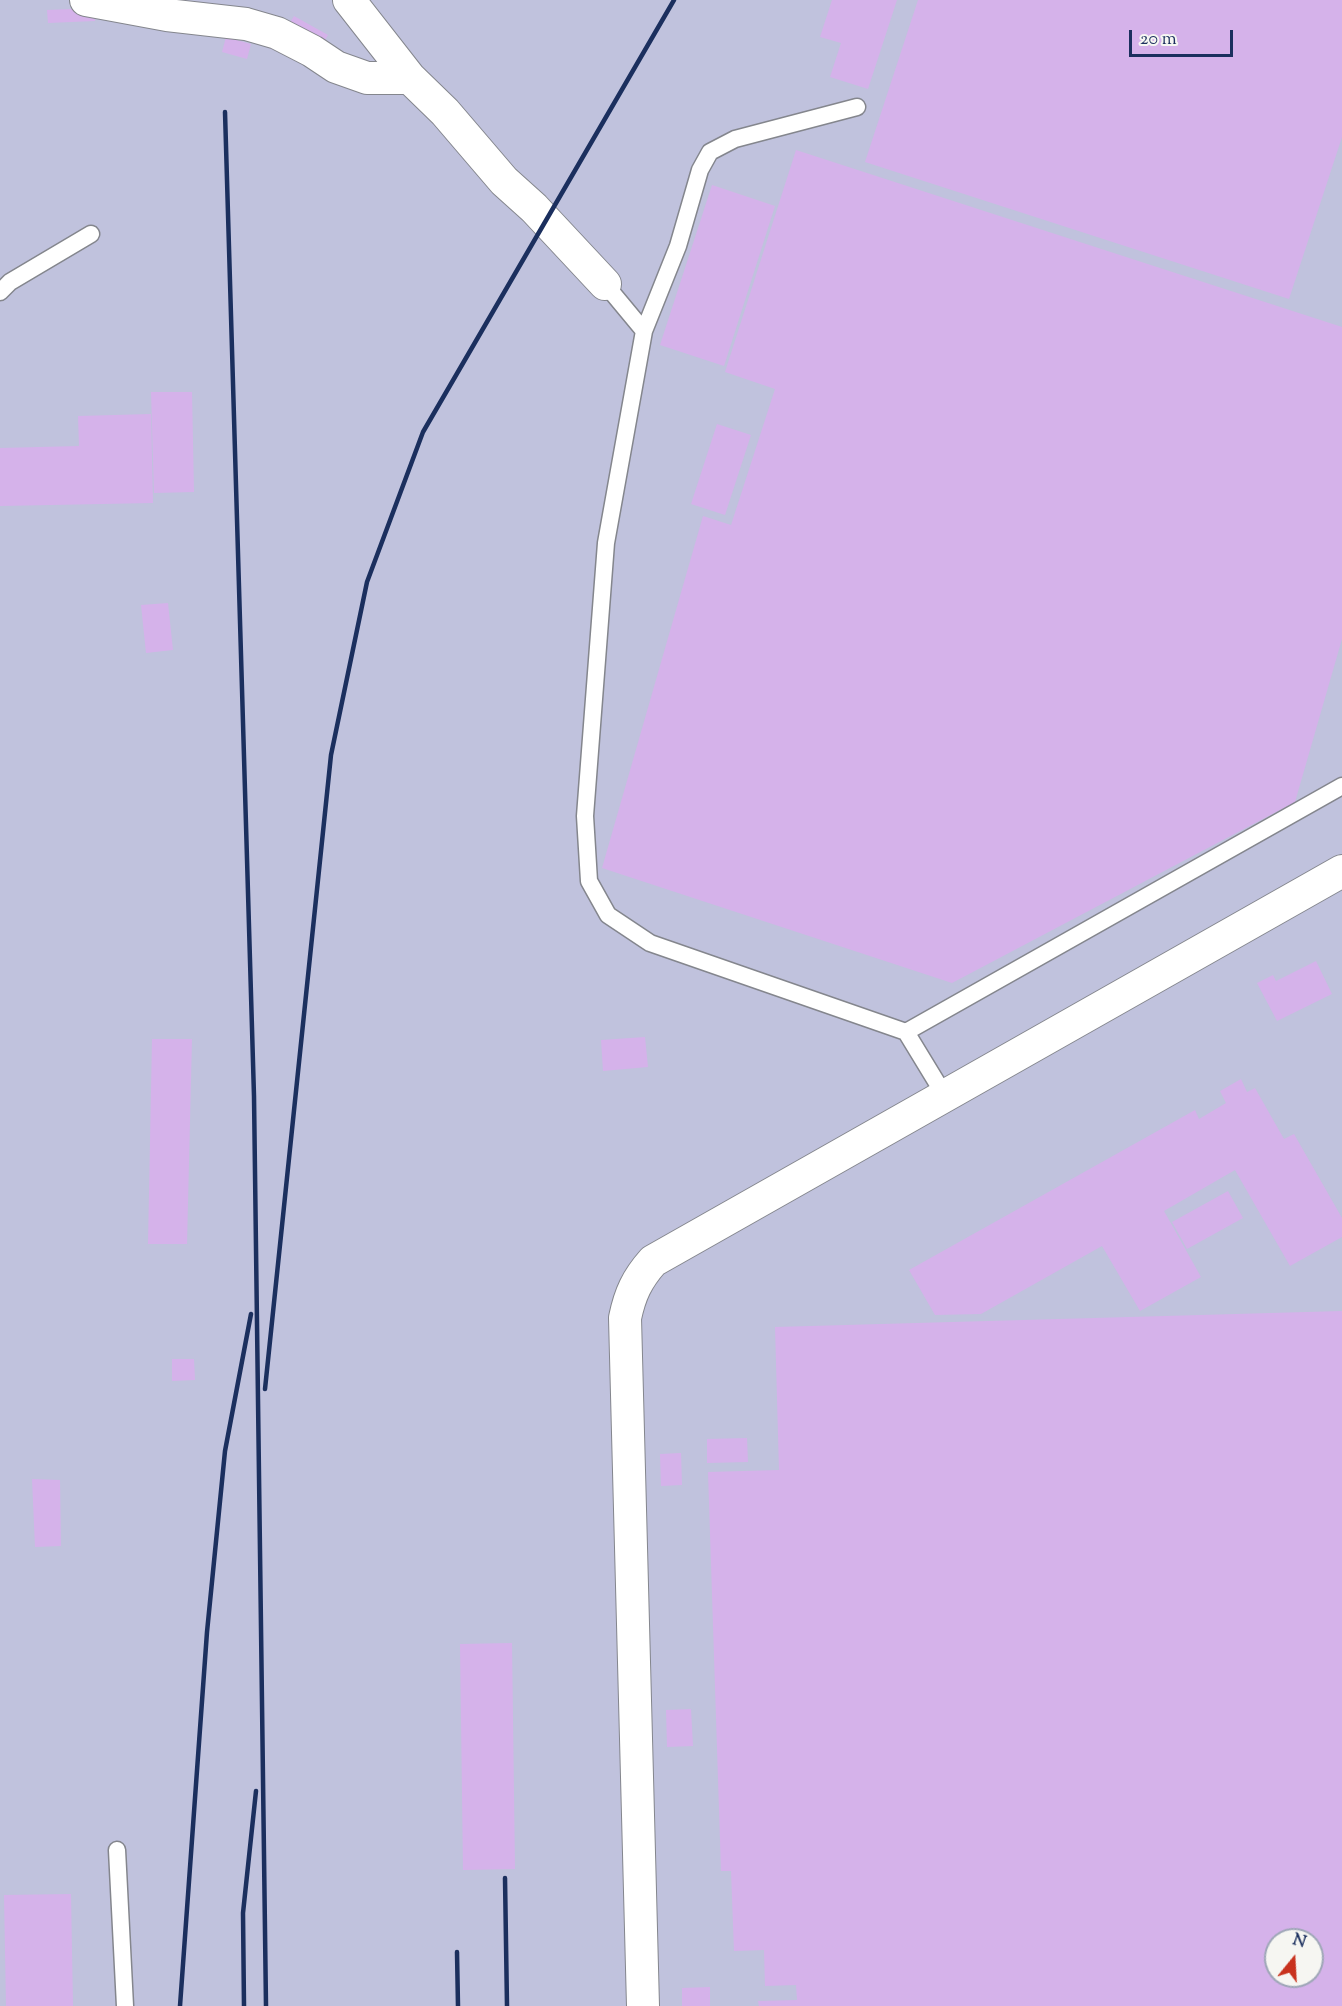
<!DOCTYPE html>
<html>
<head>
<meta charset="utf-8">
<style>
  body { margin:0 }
  #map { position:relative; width:1342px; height:2006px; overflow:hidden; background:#eeddbc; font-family:"Sorts Mill Goudy",serif }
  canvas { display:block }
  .north { position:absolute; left:1264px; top:1928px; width:60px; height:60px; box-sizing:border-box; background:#f6f6f2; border:2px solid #9ea6b7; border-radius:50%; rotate:18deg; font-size:16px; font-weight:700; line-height:24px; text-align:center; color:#1b2f5e }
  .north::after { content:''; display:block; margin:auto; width:21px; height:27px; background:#c8321e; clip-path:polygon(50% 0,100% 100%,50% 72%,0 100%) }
  .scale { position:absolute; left:1129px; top:30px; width:104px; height:27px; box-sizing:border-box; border:3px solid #1b2f5e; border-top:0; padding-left:8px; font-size:18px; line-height:21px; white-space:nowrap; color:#1b2f5e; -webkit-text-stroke:4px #f6f6f2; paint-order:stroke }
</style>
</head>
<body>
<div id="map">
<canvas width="1342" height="2006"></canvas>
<div class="north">N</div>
<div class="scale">20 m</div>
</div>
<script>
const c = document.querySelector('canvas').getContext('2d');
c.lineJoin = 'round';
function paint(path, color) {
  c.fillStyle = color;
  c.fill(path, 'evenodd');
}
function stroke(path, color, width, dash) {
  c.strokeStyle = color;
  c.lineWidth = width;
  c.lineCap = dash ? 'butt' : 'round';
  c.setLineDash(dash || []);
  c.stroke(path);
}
const industrial = new Path2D(`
  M0,0H1342V2006H0ZM1276,1940H1312V1976H1276Z`);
const building = new Path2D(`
  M832,0H897L868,89L830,77L841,43L820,37Z
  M918,0H1342V137L1289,299L865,162Z
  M94,8L95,21L48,23L47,10Z
  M294,16L328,35L321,47L287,27Z
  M226,37L251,44L247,59L222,52Z
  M796,150L1342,327V639L1295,802L952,983L602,868L703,516L731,525L775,389L725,372Z
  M712,185L775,206L724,366L660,345Z
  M151,392H192L194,492L154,493Z
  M151,414L153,503L0,506V448L79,446L78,416Z
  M717,424L751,435L725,515L691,504Z
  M168,603L173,650L146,653L141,605Z
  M1316,961L1332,994L1277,1021L1257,983L1273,975L1276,981Z
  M645,1037L648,1067L603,1071L601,1040Z
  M152,1039H192L187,1244H148Z
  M1241,1079L1247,1092L1255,1088L1284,1139L1294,1134L1342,1218V1237L1290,1266L1235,1170L1164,1211L1201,1277L1140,1311L1102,1246L981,1314L935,1315L909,1270L1195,1110L1199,1119L1226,1103L1220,1091Z
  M1228,1191L1243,1218L1187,1249L1172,1222Z
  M1342,1311V2006H759L758,2001L797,2000L796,1985L765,1986L764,1950L734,1951L731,1871H721L708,1472L779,1470L775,1327ZM1276,1940H1312V1976H1276Z
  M172,1359H194L195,1380L172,1381Z
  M747,1438L748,1462L707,1463V1439Z
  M681,1453L682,1485L661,1486L660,1454Z
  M32,1479L60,1480L61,1546L35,1547Z
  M512,1643L515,1869L463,1870L460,1644Z
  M691,1709L693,1746L667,1747L666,1710Z
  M71,1894L73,2006H6L4,1895Z
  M710,1987V2006H682V1988Z`);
const lane = new Path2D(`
  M857,107L735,139L710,152L700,170L678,246L644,331L606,543L585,816L589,881L608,915L650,943L906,1032L1342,786
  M605,284L644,331
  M0,292L10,282L91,234
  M906,1032L945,1096
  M117,1850L125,2006`);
const street = new Path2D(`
  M86,0L167,15L246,24L277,33L312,51L336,67L367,78H410
  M349,0L410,78L445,112L504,181L534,208L605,284
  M643,2006L625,1318C630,1294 637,1279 653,1261L1342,871`);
const rail = new Path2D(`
  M225,112L254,1096L266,2006
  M265,1389L331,755L367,582L423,432L674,0
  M505,1878L507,2006
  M457,1952L458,2006
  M180,2006L207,1632L225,1451L251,1314
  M244,2006L243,1913L256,1791`);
paint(industrial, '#c0c2dd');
paint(building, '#d5b2ea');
stroke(lane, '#84868d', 19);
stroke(street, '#84868d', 34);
stroke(lane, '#fff', 16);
stroke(street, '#fff', 32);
stroke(rail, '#1b2f5e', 4.5);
</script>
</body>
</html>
